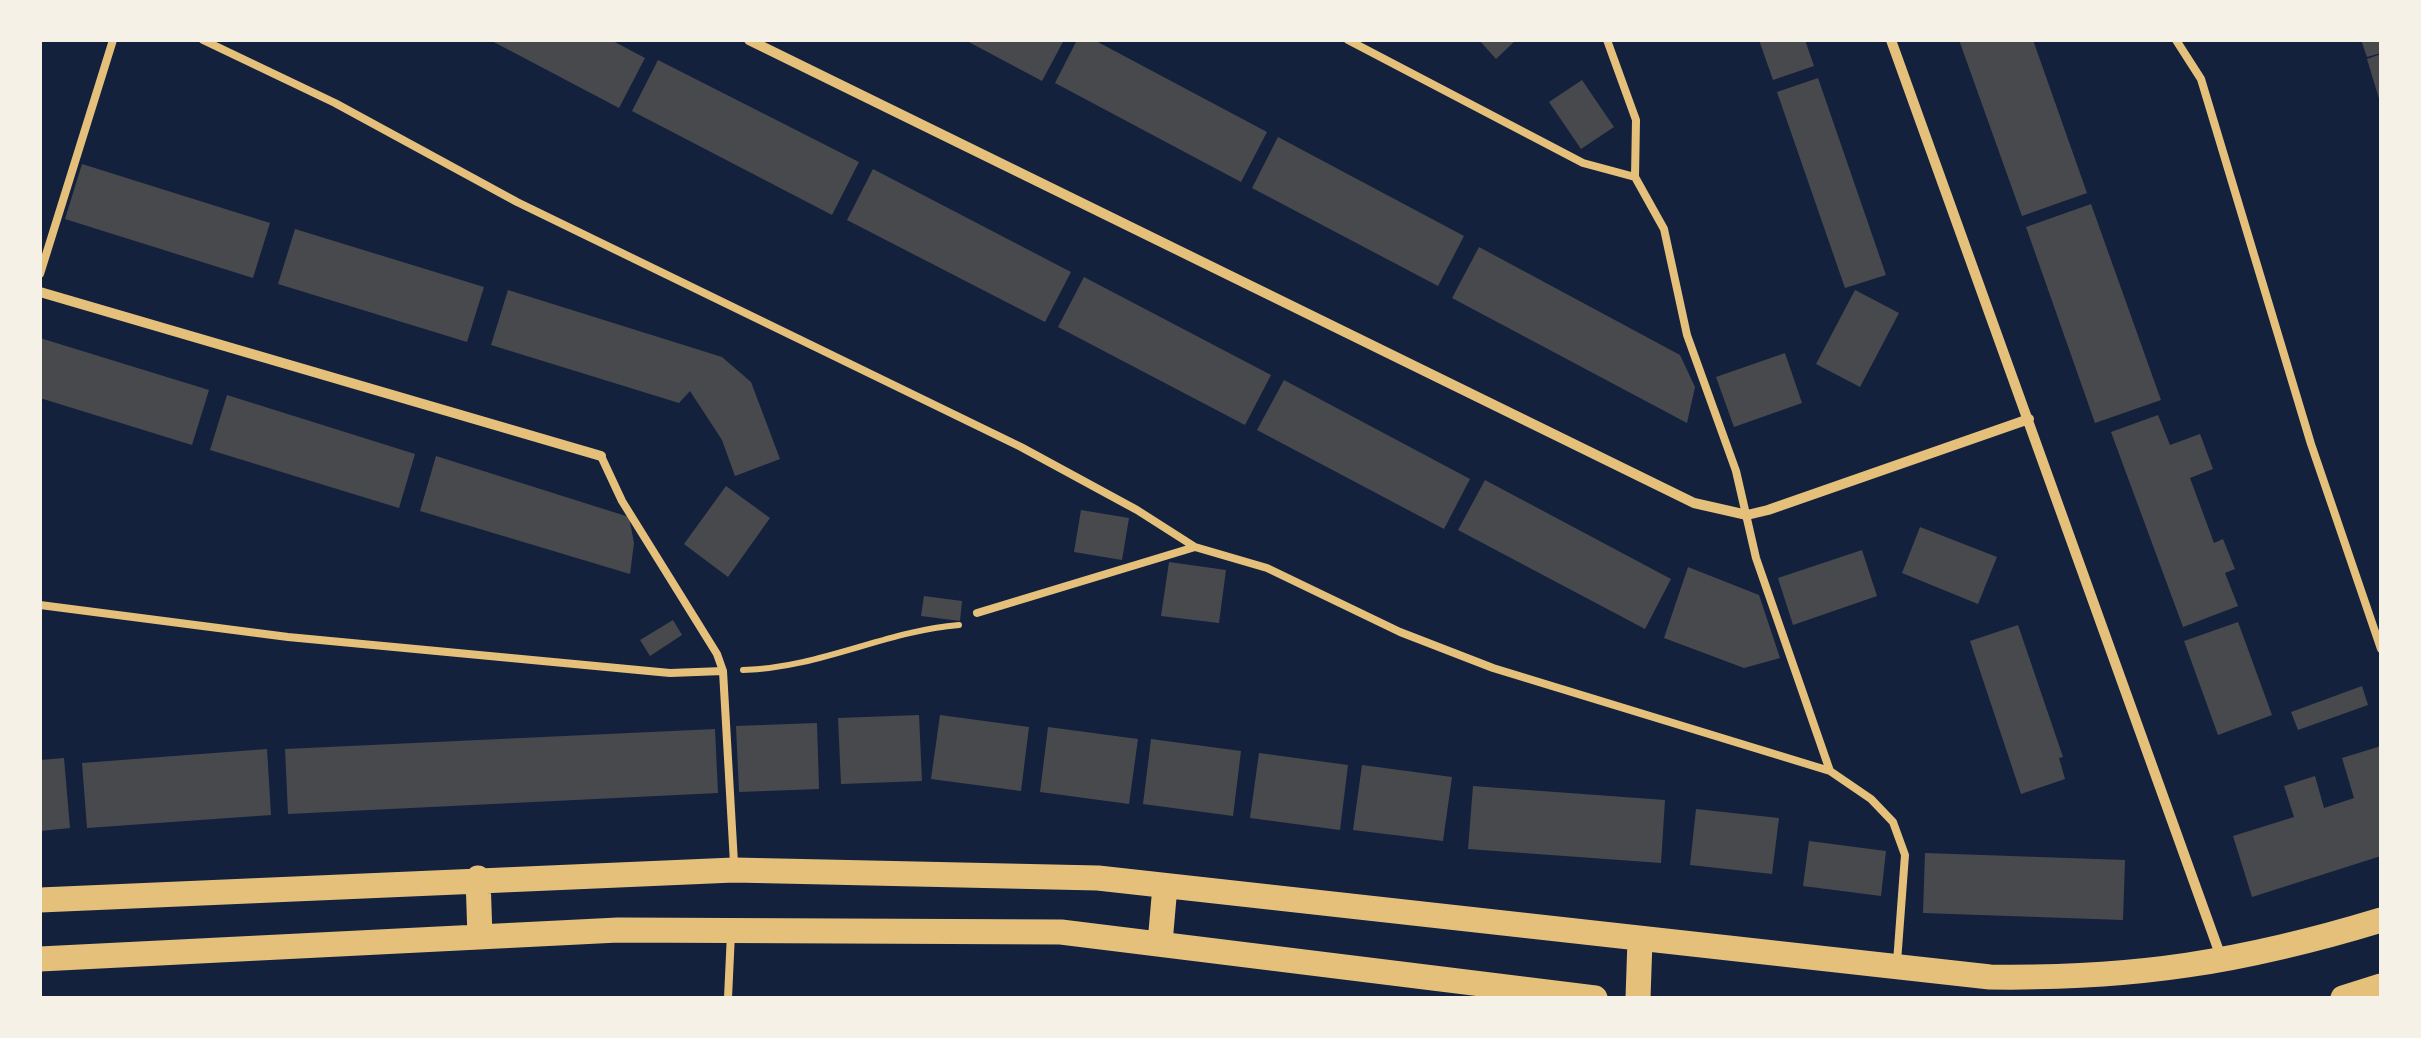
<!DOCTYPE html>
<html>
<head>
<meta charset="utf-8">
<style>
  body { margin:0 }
  #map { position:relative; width:2421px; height:1038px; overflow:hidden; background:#14213d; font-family:Barlow,sans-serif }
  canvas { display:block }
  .frame { position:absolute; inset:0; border:42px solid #f6f1e7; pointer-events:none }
</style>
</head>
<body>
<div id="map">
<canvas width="2421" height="1038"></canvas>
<div class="frame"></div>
</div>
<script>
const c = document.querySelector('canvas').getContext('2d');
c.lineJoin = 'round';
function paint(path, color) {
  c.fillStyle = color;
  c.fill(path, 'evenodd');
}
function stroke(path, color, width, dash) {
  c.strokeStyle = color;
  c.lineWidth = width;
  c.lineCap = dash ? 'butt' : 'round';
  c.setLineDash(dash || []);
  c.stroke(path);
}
const building = new Path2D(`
  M490,40H611L645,58L619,108Z
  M965,40H1064L1042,81Z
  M1077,40H1094L1267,132L1241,182L1055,83Z
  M1479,40H1516L1496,59Z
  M1759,40H1805L1814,66L1773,80Z
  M1959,40H2033L2087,193L2022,216Z
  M2361,40H2381V53L2367,57Z
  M2381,54V102H2380L2367,59Z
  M658,60L859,162L832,215L632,111Z
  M1818,78L1886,275L1845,288L1777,92Z
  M1582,80L1614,127L1581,149L1549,102Z
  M1278,137L1464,236L1438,286L1252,188Z
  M82,164L270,223L253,278L65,219Z
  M873,169L1071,272L1045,322L847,220Z
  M2091,204L2161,400L2095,423L2026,227Z
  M295,229L484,287L467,342L278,284Z
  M1479,247L1680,355L1695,387L1687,423L1452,298Z
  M1084,277L1271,375L1245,425L1058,327Z
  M508,290L722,357L751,382L780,459L735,476L722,440L690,391L679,403L491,345Z
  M1855,290L1899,313L1860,387L1816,364Z
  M40,338L209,390L192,445L40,398Z
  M1785,353L1802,403L1734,427L1716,377Z
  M1284,380L1470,479L1444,529L1257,430Z
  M227,395L415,454L399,508L210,450Z
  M2158,415L2170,445L2200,434L2213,469L2190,478L2214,543L2223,539L2235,569L2225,573L2238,606L2183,627L2111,432Z
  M436,456L629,517L634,543L630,574L420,511Z
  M1485,480L1671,579L1645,629L1458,530Z
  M726,486L770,518L728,577L684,544Z
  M1081,510L1129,518L1122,560L1074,552Z
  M1920,527L1997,557L1978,604L1902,573Z
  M1862,550L1877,596L1793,625L1778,578Z
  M1169,562L1226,570L1219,623L1161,616Z
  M1688,567L1759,595L1780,658L1744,668L1664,638Z
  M924,596L962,601L960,621L921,616Z
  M673,620L682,635L650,656L640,640Z
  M2238,622L2272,715L2218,735L2184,641Z
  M2018,625L2063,757L2059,758L2065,779L2021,794L1970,641Z
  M2362,686L2368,705L2298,730L2291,712Z
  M919,715L922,781L841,784L838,718Z
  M940,715L1029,727L1021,791L931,779Z
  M817,723L819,789L739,792L736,726Z
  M1048,727L1138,739L1129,804L1040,792Z
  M715,729L718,793L288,814L285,749Z
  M1151,739L1241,751L1233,816L1143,804Z
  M2381,746V856L2252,897L2233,836L2294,817L2284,786L2315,776L2324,808L2354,798L2342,758Z
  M267,749L271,815L87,828L82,763Z
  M1259,753L1348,765L1340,830L1250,818Z
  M64,758L70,828L40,831V760Z
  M1362,765L1452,777L1443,841L1353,830Z
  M1473,786L1665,800L1661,863L1468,849Z
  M1696,809L1779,818L1772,874L1690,865Z
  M1809,841L1886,851L1881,896L1803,886Z
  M1925,853L2125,860L2123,920L1923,913Z`);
const path = new Path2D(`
  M743,670C820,668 885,631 959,625`);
const service = new Path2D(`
  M203,40L335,103L517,202L1021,447L1137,510L1195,547L1267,568L1400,632L1493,668L1830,771
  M1348,40L1583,163L1635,177
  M1607,40L1636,120L1635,177L1664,229L1687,335L1736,471L1756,558L1830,771L1871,799L1893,822L1905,855L1897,962
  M2176,40L2201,79L2311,444L2381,649
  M40,274L113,40
  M601,456L622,501L717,654L723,671L734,863
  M40,605L288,637L670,673L723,671
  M977,613L1195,547
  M728,998L731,933`);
const minor = new Path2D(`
  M749,40L1694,503L1747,515L1768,510L2029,419
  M1891,40L2221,957
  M40,292L601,456`);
const primary = new Path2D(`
  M478,878L480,937
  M40,900L734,870L1098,878L1990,977C2134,979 2243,962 2381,920
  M1160,943L1165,886
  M40,959L618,930L1061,932L1595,998
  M1638,998L1640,940
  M2343,998L2381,986`);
paint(building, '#48494c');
stroke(path, '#e5c07b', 6);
stroke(service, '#e5c07b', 8);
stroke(minor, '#e5c07b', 10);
stroke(primary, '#e5c07b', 25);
</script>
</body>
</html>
